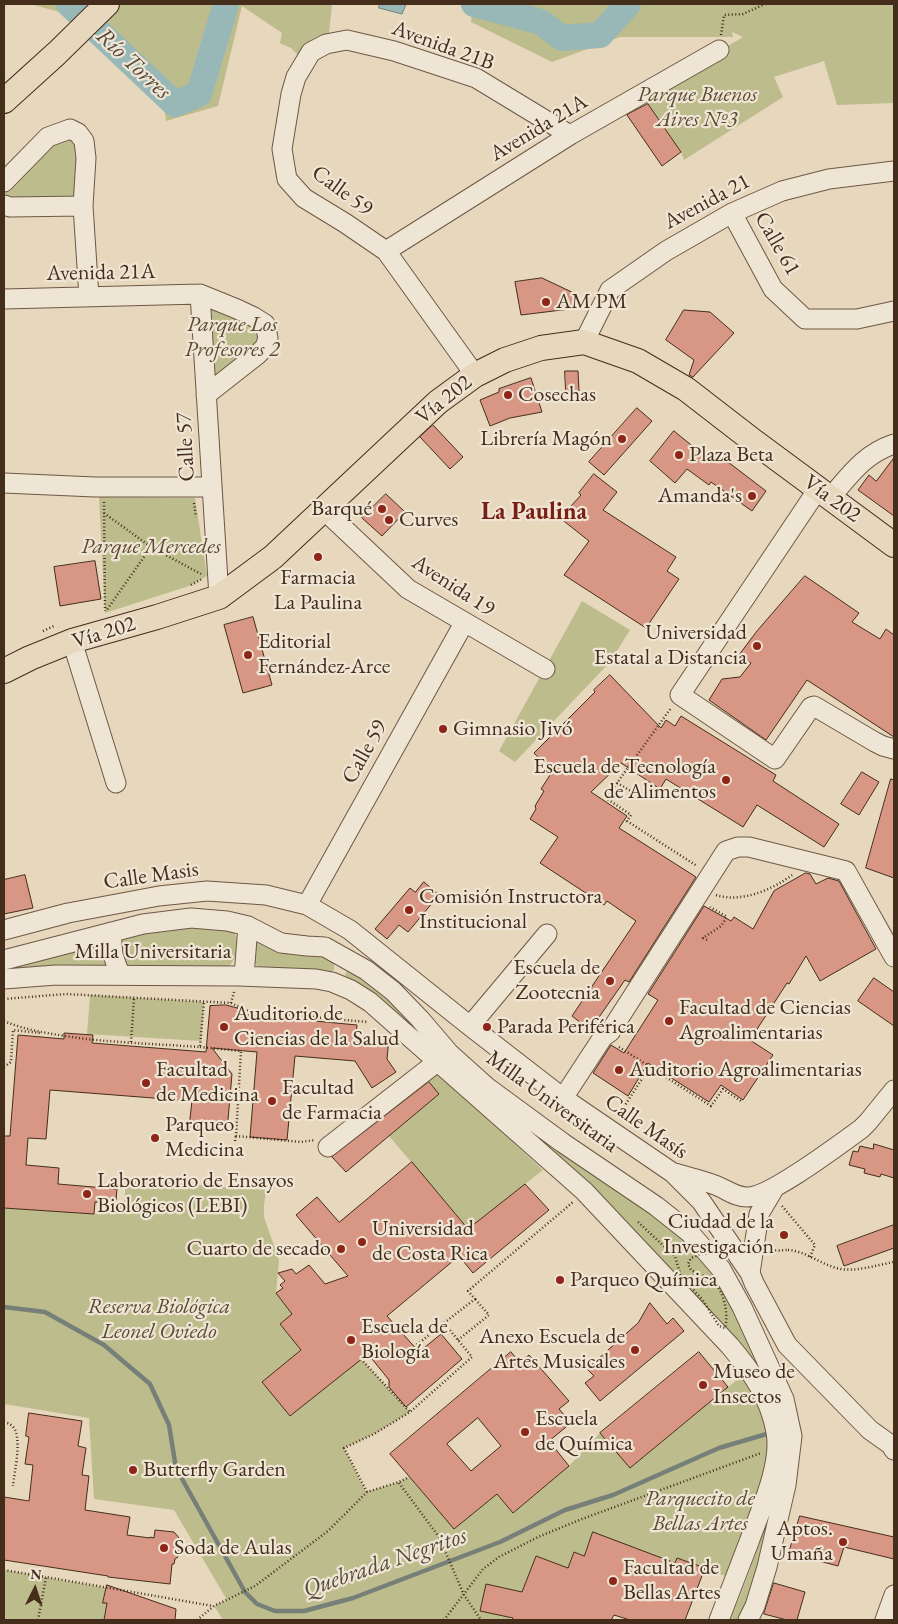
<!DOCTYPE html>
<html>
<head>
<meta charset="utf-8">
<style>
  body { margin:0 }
  #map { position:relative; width:898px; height:1624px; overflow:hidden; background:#e7d7bd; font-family:"EB Garamond",serif }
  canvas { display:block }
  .frame { position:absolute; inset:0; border:5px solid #442d1b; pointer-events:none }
  .north { position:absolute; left:10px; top:1564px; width:50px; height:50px; -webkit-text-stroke:4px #efe5d4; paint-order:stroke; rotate:4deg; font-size:14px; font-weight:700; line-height:20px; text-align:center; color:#442d1b }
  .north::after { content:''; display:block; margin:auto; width:18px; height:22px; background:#442d1b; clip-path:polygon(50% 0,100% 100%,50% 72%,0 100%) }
</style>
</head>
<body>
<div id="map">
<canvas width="898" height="1624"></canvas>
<div class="frame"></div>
<div class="north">N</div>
</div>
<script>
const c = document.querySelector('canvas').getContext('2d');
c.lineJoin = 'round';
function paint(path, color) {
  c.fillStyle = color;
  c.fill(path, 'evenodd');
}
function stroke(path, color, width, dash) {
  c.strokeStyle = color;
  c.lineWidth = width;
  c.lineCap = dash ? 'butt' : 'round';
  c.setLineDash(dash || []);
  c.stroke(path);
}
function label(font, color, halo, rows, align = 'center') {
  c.font = font + ' "EB Garamond",serif';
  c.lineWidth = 4.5;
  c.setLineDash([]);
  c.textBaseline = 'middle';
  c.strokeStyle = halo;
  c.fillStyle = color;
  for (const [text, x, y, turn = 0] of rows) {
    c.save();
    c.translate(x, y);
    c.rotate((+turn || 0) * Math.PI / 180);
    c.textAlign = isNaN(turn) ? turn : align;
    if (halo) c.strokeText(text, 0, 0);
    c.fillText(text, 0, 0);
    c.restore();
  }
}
const green = new Path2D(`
  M30,4H76L67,14Z
  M119,4H332L329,33C313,36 308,42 298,55L291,48L280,43L282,33L242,6L218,106L166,121L164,105L83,28Z
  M472,4H894V103L837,105L824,61L774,77L783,97L684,160L681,152L643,97L743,37L732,32L733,37H620L552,62L471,22Z
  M78,133L83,206L4,205V182L48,137Z
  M200,294L237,309L268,338L206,395Z
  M99,497L195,498L207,576L189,586L105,613Z
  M582,601L630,630L610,662L515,762L499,751Z
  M165,926L232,928C242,944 238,959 225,970L135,971L121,962L120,933Z
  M103,939V954L108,969L4,973V963Z
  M260,940L321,952L334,962V970L329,975L258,967C251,959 250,947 260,940Z
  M348,967L376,985L441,1049L343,981Z
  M90,995L204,1002L201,1041L87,1034Z
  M454,1062L472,1080L534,1129L621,1185L674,1224L707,1257L722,1279L776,1395L786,1419L788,1430L786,1467L766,1549L759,1574L740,1620H730C744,1588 756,1555 767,1521C776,1492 787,1463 783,1432C778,1391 744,1357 719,1327C642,1236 552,1158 463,1080L453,1067L452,1065Z
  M434,1069L543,1170L468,1229L389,1136L439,1094L425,1078Z
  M126,1179L266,1190L264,1205V1217L279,1260L276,1293L292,1314L280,1324L301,1350L262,1382L290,1416L361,1359L410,1412L374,1434L344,1448L366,1492L399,1482L409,1477L454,1529L497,1494L513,1513L569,1466L600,1433L630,1468L744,1374L769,1424V1461L728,1577L677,1558L675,1563L593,1533L584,1556L574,1552L568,1568L536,1556L522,1593L515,1590L486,1585L480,1611L509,1617L512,1620H223L214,1606L227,1600L174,1510L94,1499L89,1418L4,1404V1208L94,1214L124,1205Z
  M4,1570L106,1588L103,1602L107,1603L104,1620H4Z`);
const water = new Path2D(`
  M380,4H406L402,14L379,8Z`);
const stream = new Path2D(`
  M4,1307L45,1312L104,1345L150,1384L169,1425L176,1468L245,1592L257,1604L275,1611H304L353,1598L500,1542L565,1510L613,1495L719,1448L770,1433`);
const river = new Path2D(`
  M69,4L175,104L199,94L226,4
  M474,4L541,22L562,38L600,35L628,4`);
const building = new Path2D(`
  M648,104L681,152L662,166L627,115Z
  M542,278L578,295L570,309L521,315L515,282Z
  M684,310L710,312L734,333L693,377L689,375L694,360L666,340Z
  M565,371H578L579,391H566Z
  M531,378L542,412L510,418L490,426L480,400L499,392V389Z
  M637,408L652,421L604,475L589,462Z
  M433,425L463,457L450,469L420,437Z
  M674,431L712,462L720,451L730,459L728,462L766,491L752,511L711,482L709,485L687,469L675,483L650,461Z
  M894,458V516L858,490L869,475L876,481Z
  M594,474L617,492L603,510L676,557L667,571L679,579L646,628L564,575L589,541L560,518L581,495L579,493Z
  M386,494L405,512L382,536L362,518Z
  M95,561L101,599L60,606L54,567Z
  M805,576L859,613L852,622L880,639L886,629L894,635V737L807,680L766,740L709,700L722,679L740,677L751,663L739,655L757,631Z
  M253,617L272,685L243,693L224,625Z
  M610,675L661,728L666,720L675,726L681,716L776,775L773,781L839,824L824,847L757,805L743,827L666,779L660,789L621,763L591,792L627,816L619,828L696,877L629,982L625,980L590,1030L572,1016L636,921L607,901L604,905L540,863L558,837L530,819L536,809L535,806L544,791L541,789L552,772L534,753L595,692L594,690Z
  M862,772L879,782L859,815L841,804Z
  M891,779L894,780V878L866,868Z
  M806,873L810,874L816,884L828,878L839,881L876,949L820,981L806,956L789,984L787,983L750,1040L773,1055L743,1100L721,1085L709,1102L648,1063L628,1096L593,1073L611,1045L624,1053L658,1000L648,994L704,906L731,921L734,917L753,929L774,891Z
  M25,875L33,908L4,914V880Z
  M424,882L439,895L408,932L399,925L387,939L375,929L410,888L415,892Z
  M874,978L894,992V1026L858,1001Z
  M226,1005L241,1009L240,1014L357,1025L356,1035L389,1038L387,1059L396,1072L372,1088L355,1061L295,1056L287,1140L250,1137L257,1052L212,1048L232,1074L227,1131L189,1127L192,1101L50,1090L46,1139L28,1138L26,1165L59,1168L58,1184L117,1189L116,1200L113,1203L95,1202L94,1214L4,1208V1136H10L18,1035L64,1039V1033L93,1035L92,1043L206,1052L210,1006Z
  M429,1082L439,1094L346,1172L332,1157Z
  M874,1144L894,1150V1178L881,1174L880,1177L864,1173L865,1169L849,1165L853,1151L858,1152L860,1146L873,1149Z
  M412,1162L468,1229L525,1184L549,1210L473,1273L459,1256L387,1316L419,1352L441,1334L462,1359L406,1407L389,1387V1380L368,1354L290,1416L262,1382L301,1350L280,1324L292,1314L276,1293L283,1288L280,1285L285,1281L278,1273L292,1269L296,1274L309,1265L325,1284L348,1276L296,1215L317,1197L339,1222Z
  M894,1225V1248L844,1266L837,1246Z
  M650,1303L667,1324L673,1318L684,1331L600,1401L585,1383L594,1376L587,1369L638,1323Z
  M511,1352L520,1363L529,1355L569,1401L559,1409L571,1423L549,1441L569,1466L513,1513L497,1494L454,1529L390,1454ZM478,1418L501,1446L471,1471L447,1444Z
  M699,1352L728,1387L630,1468L600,1433Z
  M29,1413L82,1421L78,1446L86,1448L82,1475L89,1476L85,1510L130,1517L127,1535L150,1538V1537L154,1538L155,1530L174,1532L180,1539L178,1557L175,1559L174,1564H172L170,1584L108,1577V1576L4,1560V1497L29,1501L33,1465L25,1464L29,1437L26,1436Z
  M800,1516L894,1537V1559L844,1547L838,1566L789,1553Z
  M593,1532L675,1563L677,1558L705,1568L685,1620H630L614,1615L611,1620H512L513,1618L480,1611L486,1584L522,1592L536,1556L568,1568L574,1552L584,1556Z
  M774,1583L805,1592L797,1620H787L764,1614Z
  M107,1585L176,1609L175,1620H104L107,1603H103Z`);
const path = new Path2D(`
  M721,35L724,15L743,14L765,4
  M104,502L105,611
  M194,503L196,517
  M104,513L151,547L106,611
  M151,547L201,574
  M191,585L202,579
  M43,631L54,626
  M617,783L606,798L631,815L627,821L697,866
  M636,794L617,783L671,708
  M716,895C741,903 772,890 792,875
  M707,940L703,938L721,926L727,917L710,907
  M4,999L66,994L231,1003L248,1011L367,1022
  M231,1003L234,992
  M4,1021C27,1031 53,1034 78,1038C119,1043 159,1044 200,1047L204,1002
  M131,1042L134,998
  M200,1047L241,1051L236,1136L301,1142L315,1140
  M619,1047L711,1106L723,1089L741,1101
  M4,1067L11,1062L13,1030L40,1033
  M618,1116L651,1065
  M235,1141L236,1136
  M782,1206L815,1245L810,1257
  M638,1222L668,1250
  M788,1250C805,1251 819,1263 836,1268C854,1273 876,1265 894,1262
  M458,1340L489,1315L475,1299
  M414,1347L444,1323
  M361,1359L410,1412
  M4,1422C6,1423 9,1423 11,1425C24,1434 14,1472 13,1486
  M399,1483L439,1537L464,1595L481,1620
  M367,1492L344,1448L374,1434L410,1412L472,1357L444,1323L475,1299L468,1291L573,1202
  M4,1570L46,1577
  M38,1620L46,1577L213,1606
  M197,1620L214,1606L255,1586L328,1531L367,1492L399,1482L409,1477
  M444,1620L483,1569L499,1557L538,1537L582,1519L761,1453`);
const minor = new Path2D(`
  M4,182L48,137L70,129L78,133L84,141L86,158L83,206L89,297
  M4,205L10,207L83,206
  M732,213L773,289L805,319H857L894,311
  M386,251L570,135L719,50
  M200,294L219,597
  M4,299L200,294L237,309L254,317L265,324L268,338L265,347L257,355L206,395
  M584,342L610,290L666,251L732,213L782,191L829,179L894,171
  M475,375L386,251L345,223L304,198L287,179L282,149L291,94L296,77L311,52L326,44L347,40L394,51L476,78L570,135
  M4,483L95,487H212
  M818,489L680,695L775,759L811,707L814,706L875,742L883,746L894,749
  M830,498C850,475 864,454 894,444
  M323,509L408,589L545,669
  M72,641L116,783
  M307,905L464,623
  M4,930L68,913L159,896L207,891L266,895L307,905L350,930L470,1026L563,1098L673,1173L701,1201L750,1273L754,1283L787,1345L870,1430L891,1445L894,1450
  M111,932L113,955L120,975
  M4,960L143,924L191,918L227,921L248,926L281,943L307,946L325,947L366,970L393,991L420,1019L449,1053L488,1088L563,1143L656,1206L690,1233L721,1269L742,1307L784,1399L792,1436L786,1485L767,1567L755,1606L748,1620
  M244,976L248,926
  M4,979L56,975L239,976L316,979L332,982L351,990L370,1002L584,1191L730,1346C752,1372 770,1398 776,1432C782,1465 760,1511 749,1542C739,1568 729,1594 719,1620
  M470,1026L547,934
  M563,1098L603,1037L610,1032L726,851L738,847H749L846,871L894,957
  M328,1147L446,1055
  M675,1173C688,1177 702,1180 715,1185C726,1189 735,1197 747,1197C769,1198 840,1144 861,1129L868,1122L894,1090
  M750,1273L759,1214L775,1187
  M885,1620L894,1595`);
const major = new Path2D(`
  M4,101L57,53L107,4
  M4,671L30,658L72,641L157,617L219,597L273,557L438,402L475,375L505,360L541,348L584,342L638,361L686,389L752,440L894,545`);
const pathBridge = new Path2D(`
  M668,1250L675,1256L681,1277L702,1299L719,1326L725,1328C729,1315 724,1289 712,1281C706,1276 698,1274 691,1270L688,1264L691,1258L700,1254L788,1250`);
const markers = [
  [546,302,5,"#8f2418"],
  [508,395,5,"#8f2418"],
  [622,439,5,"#8f2418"],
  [679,455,5,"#8f2418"],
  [752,496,5,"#8f2418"],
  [382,509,5,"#8f2418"],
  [389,520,5,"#8f2418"],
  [318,557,5,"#8f2418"],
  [757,646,5,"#8f2418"],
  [248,655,5,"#8f2418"],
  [443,729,5,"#8f2418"],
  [726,780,5,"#8f2418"],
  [409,910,5,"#8f2418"],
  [610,981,5,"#8f2418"],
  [669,1021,5,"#8f2418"],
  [224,1027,5,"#8f2418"],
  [487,1027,5,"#8f2418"],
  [619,1070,5,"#8f2418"],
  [146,1083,5,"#8f2418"],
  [272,1101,5,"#8f2418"],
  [155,1138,5,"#8f2418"],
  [87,1194,5,"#8f2418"],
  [784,1235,5,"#8f2418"],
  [362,1242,5,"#8f2418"],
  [341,1249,5,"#8f2418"],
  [560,1280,5,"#8f2418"],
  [351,1340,5,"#8f2418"],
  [635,1350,5,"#8f2418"],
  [703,1385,5,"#8f2418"],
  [525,1432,5,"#8f2418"],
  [133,1470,5,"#8f2418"],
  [843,1542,5,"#8f2418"],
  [164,1548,5,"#8f2418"],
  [613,1581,5,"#8f2418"]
];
const streetNames = [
  ["Avenida 21B",443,46,20],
  ["Avenida 21A",539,128,-31],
  ["Calle 59",342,191,36],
  ["Avenida 21",707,202,-28],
  ["Calle 61",777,244,60],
  ["Avenida 21A",101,273,-1],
  ["Vía 202",444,400,-39],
  ["Calle 57",186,447,-93],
  ["Vía 202",832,499,36],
  ["Avenida 19",453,586,33],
  ["Vía 202",104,633,-17],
  ["Calle 59",365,752,-61],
  ["Calle Masis",151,876,-8],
  ["Milla Universitaria",153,952],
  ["Milla Universitaria",552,1102,36],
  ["Calle Masís",646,1127,35]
];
const parkNames = [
  ["Parque Buenos",697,95],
  ["Aires Nº3",697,120],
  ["Parque Los",232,325],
  ["Profesores 2",232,350],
  ["Parque Mercedes",151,547],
  ["Reserva Biológica",159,1307],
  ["Leonel Oviedo",159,1332],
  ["Parquecito de",700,1499],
  ["Bellas Artes",700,1524]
];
const poiNames = [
  ["AM PM",556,302],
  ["Cosechas",518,395],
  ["Librería Magón",612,439,"right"],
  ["Plaza Beta",689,455],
  ["Amanda's",742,496,"right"],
  ["Barqué",372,509,"right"],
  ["Curves",399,520],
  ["Farmacia",318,578,"center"],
  ["La Paulina",318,603,"center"],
  ["Universidad",747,633,"right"],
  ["Estatal a Distancia",747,658,"right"],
  ["Editorial",258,642],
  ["Fernández-Arce",258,667],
  ["Gimnasio Jivó",453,729],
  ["Escuela de Tecnología",716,767,"right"],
  ["de Alimentos",716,792,"right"],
  ["Comisión Instructora",419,897],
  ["Institucional",419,922],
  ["Escuela de",600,968,"right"],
  ["Zootecnia",600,993,"right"],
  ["Facultad de Ciencias",679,1008],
  ["Agroalimentarias",679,1033],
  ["Auditorio de",234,1014],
  ["Ciencias de la Salud",234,1039],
  ["Parada Periférica",497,1027],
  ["Facultad",156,1070],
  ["de Medicina",156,1095],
  ["Auditorio Agroalimentarias",629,1070],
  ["Facultad",282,1088],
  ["de Farmacia",282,1113],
  ["Parqueo",165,1125],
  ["Medicina",165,1150],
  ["Laboratorio de Ensayos",97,1181],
  ["Biológicos (LEBI)",97,1206],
  ["Ciudad de la",774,1222,"right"],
  ["Investigación",774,1247,"right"],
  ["Universidad",372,1229],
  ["de Costa Rica",372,1254],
  ["Cuarto de secado",331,1249,"right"],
  ["Parqueo Química",570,1280],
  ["Escuela de",361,1327],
  ["Biología",361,1352],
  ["Anexo Escuela de",625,1337,"right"],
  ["Artes Musicales",625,1362,"right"],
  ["Museo de",713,1372],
  ["Insectos",713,1397],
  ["Escuela",535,1419],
  ["de Química",535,1444],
  ["Butterfly Garden",143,1470],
  ["Aptos.",833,1529,"right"],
  ["Umaña",833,1554,"right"],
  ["Soda de Aulas",174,1548],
  ["Facultad de",623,1568],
  ["Bellas Artes",623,1593]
];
const waterNames = [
  ["Río Torres",133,64,43],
  ["Quebrada Negritos",385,1563,-19]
];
const neighbourhoodNames = [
  ["La Paulina",534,512]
];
paint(green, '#bdbc8c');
paint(water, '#97b8b6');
stroke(water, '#768078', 1);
stroke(stream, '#768078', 4.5);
stroke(river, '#97b8b6', 26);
paint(building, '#d79784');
stroke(building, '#442d1b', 1);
stroke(minor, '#6d5844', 21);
stroke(major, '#442d1b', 26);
stroke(path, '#442d1b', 2.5, [1, 2.5]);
stroke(minor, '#efe5d4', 19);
stroke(major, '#e7d7bd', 24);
stroke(pathBridge, '#442d1b', 2.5, [1, 2.5]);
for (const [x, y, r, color] of markers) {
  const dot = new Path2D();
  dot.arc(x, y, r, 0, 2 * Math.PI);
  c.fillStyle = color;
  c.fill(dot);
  stroke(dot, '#efe5d4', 2);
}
label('22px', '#442d1b', '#efe5d4', streetNames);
label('italic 22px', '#5c4a32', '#efe5d4', parkNames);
label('22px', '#442d1b', '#efe5d4', poiNames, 'left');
label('italic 24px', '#55493a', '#efe5d4', waterNames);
label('bold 24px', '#7a1f14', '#efe5d4', neighbourhoodNames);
</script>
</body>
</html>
